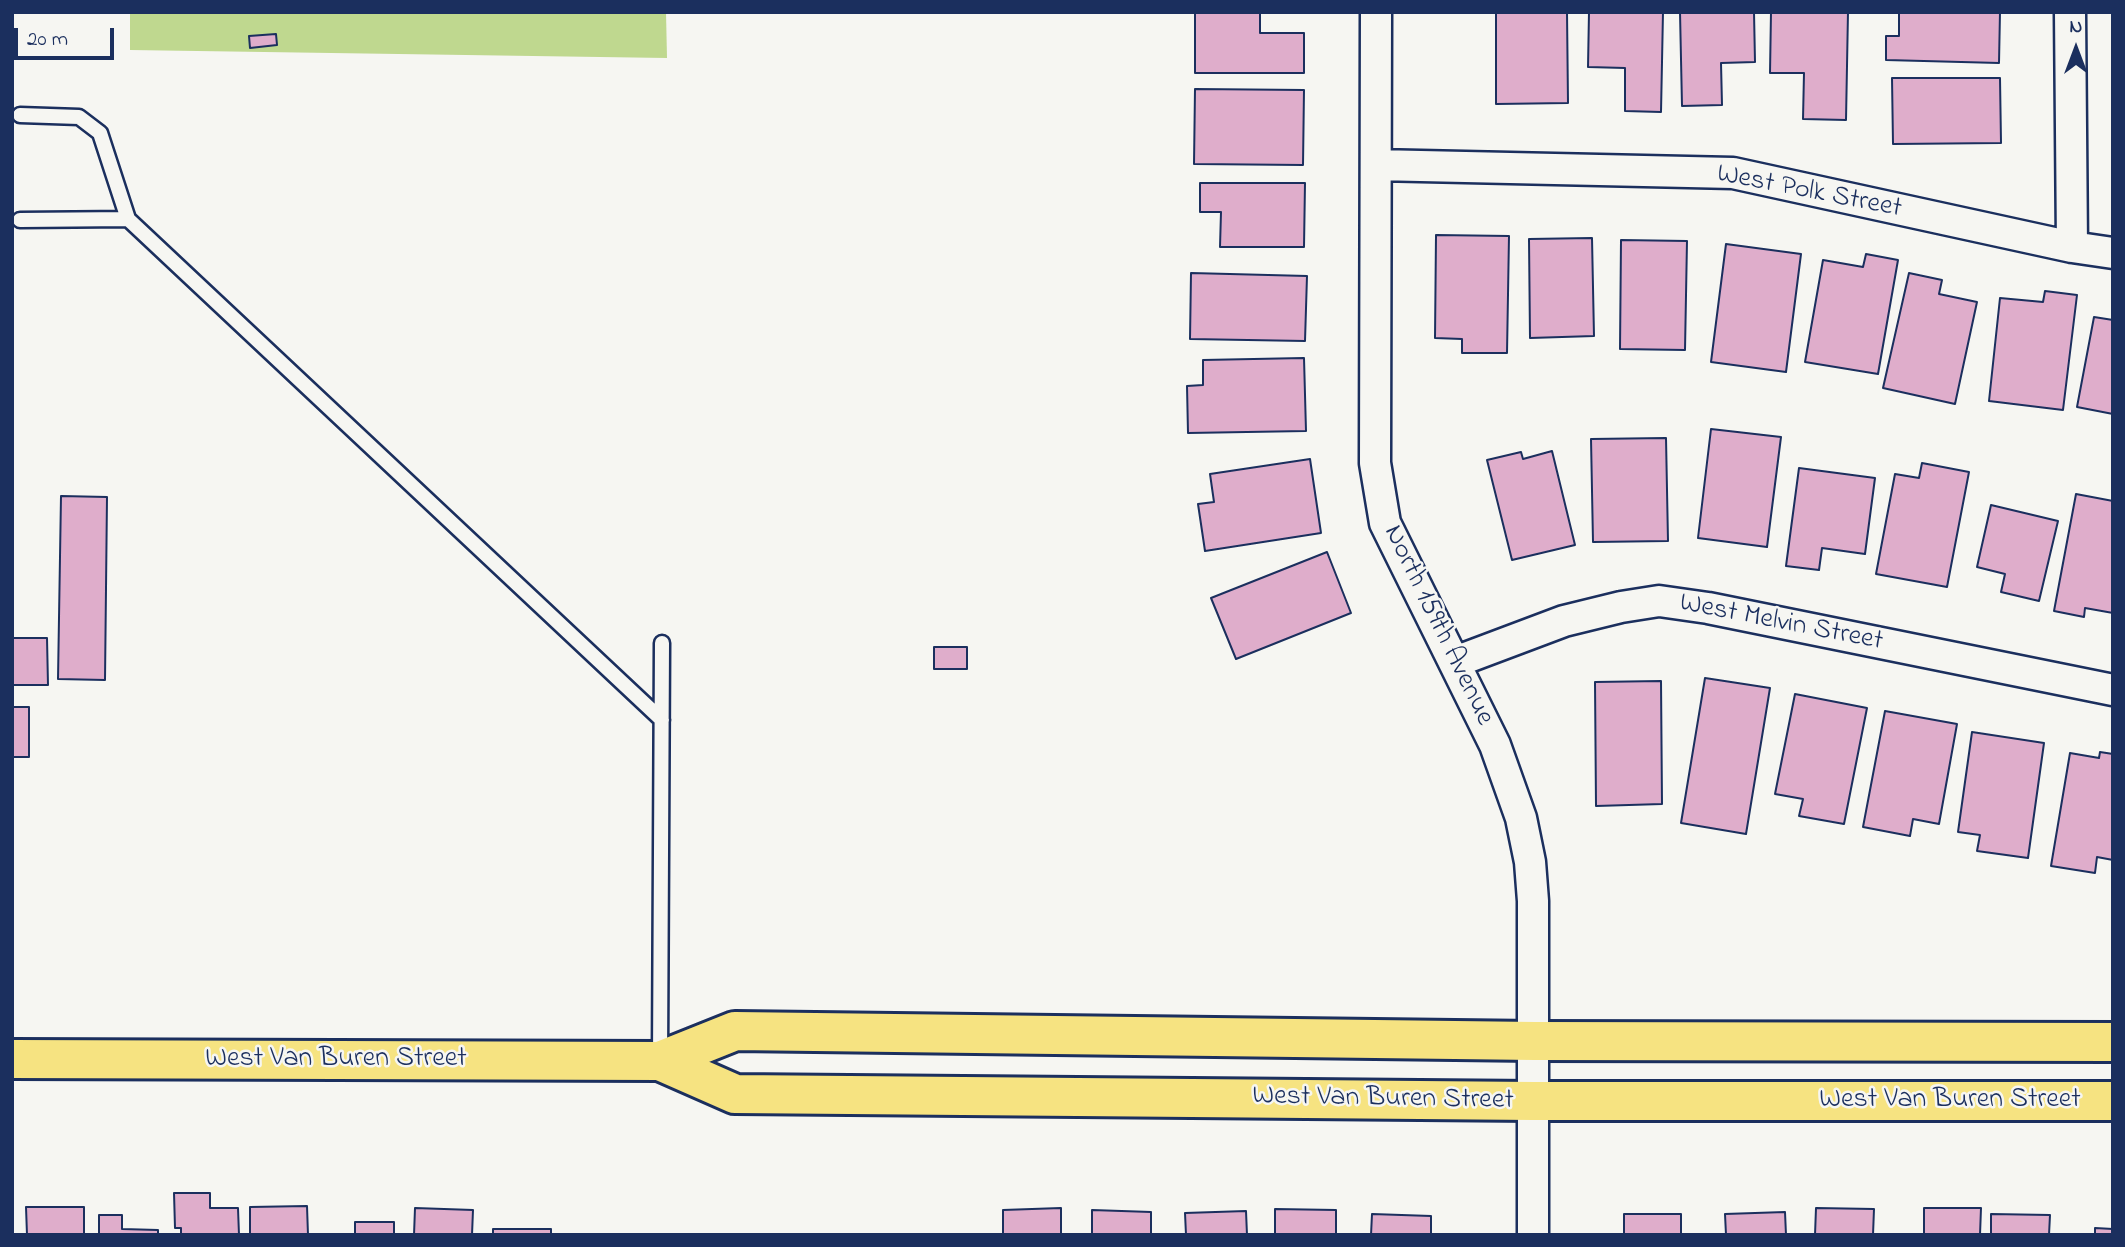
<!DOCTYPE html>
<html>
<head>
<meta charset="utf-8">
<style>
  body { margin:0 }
  #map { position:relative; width:2125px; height:1247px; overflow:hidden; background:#f6f6f2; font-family:"Indie Flower",sans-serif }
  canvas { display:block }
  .frame { position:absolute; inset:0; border:14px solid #1b2f5e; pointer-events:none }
  .north { position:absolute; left:2041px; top:14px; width:70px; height:70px; -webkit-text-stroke:5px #f6f6f2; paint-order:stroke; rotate:0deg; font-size:19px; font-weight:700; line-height:28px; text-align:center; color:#1b2f5e }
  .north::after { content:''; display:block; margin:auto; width:24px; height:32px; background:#1b2f5e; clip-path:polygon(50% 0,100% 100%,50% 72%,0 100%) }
  .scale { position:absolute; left:14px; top:28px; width:100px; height:32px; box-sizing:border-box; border:4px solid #1b2f5e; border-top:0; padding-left:9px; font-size:21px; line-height:24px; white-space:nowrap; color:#1b2f5e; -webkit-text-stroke:5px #f6f6f2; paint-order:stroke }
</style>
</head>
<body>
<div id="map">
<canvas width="2125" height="1247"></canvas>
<div class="frame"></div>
<div class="north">N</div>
<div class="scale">20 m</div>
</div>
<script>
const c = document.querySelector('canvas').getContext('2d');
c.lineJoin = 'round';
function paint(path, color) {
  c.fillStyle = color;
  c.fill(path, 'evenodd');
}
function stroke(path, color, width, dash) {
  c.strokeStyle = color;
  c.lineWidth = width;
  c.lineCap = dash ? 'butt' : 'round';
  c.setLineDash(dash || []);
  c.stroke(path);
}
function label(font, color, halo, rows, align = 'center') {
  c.font = font + ' "Indie Flower",sans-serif';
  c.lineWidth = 5;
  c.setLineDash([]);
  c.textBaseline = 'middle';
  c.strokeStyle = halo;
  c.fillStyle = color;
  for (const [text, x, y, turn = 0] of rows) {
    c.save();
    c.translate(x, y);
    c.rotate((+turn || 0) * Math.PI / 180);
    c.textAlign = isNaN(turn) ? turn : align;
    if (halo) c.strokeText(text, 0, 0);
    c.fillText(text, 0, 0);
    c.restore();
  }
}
const green = new Path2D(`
  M130,12H666L667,58L130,50Z`);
const building = new Path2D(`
  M1195,12H1260V33H1304V73H1195Z
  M1496,12H1567L1568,103L1496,104Z
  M1589,12H1663L1661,112L1625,111V68L1588,67Z
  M1680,12H1754L1755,62L1721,63L1722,105L1682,106Z
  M1771,12H1848L1846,120L1803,119L1804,73H1770Z
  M1899,12H2000L1999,63L1886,60V36H1899Z
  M276,34L277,45L250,48L249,36Z
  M1892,78H2000L2001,143L1893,144Z
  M1195,89L1304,90L1303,165L1194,164Z
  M1200,183H1305L1304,247H1220L1221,212H1200Z
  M1436,235L1509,236L1507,353H1462V339L1435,338Z
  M1592,238L1594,336L1530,338L1529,239Z
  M1621,240L1687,241L1685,350L1620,349Z
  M1726,244L1801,254L1786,372L1711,362Z
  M1866,254L1898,260L1878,374L1805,362L1823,260L1863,267Z
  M1191,273L1307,276L1305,341L1190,339Z
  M1909,273L1942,280L1939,294L1977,302L1955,404L1883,388Z
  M2045,291L2077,295L2063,410L1989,401L2000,298L2043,302Z
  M2094,317L2113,320V414L2077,407Z
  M1304,358L1306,431L1188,433L1187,386L1203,385V360Z
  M1711,429L1781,437L1767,547L1698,538Z
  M1666,438L1668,541L1593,542L1591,439Z
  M1552,451L1575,545L1512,560L1487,460L1521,452L1523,459Z
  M1310,459L1321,533L1205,551L1198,504L1214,502L1210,474Z
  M1922,463L1969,472L1947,587L1876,574L1895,474L1919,478Z
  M1799,468L1875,478L1865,554L1822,548L1819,570L1786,566Z
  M2076,494L2113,501V613L2085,608L2084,617L2054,611Z
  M61,496L107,497L105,680L58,679Z
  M1991,505L2058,521L2039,601L2001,592L2005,574L1977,567Z
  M1327,552L1351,613L1236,659L1211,598Z
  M12,638H47L48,685H12Z
  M934,647H967V669H934Z
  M1705,678L1770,688L1746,834L1681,823Z
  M1661,681L1662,804L1596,806L1595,682Z
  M1795,694L1867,708L1844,824L1799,816L1803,799L1775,794Z
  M12,707H29V757H12Z
  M1885,711L1957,724L1939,824L1913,819L1910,836L1863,827Z
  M1972,732L2044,743L2028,858L1977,851L1980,835L1958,832Z
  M2100,752L2113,754V860L2097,857L2095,873L2051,866L2070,753L2099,758Z
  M174,1193H210V1208H238L239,1235H181V1228H175Z
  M307,1206L308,1235H250V1207Z
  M26,1207H84V1235H27Z
  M415,1208L473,1210L472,1235H414Z
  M1061,1208V1235H1003V1210Z
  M1816,1208L1874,1209L1873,1235H1815Z
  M1924,1208H1981L1980,1235H1924Z
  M1275,1209L1336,1210V1235H1275Z
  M1092,1210L1151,1212V1235H1092Z
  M1246,1211L1247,1235H1186L1185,1213Z
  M1785,1212L1786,1235H1726L1725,1214Z
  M1372,1214L1431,1216V1235H1371Z
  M1624,1214H1681V1235H1624Z
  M1991,1214L2050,1215L2049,1235H1991Z
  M99,1215H122V1229L158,1230V1235H99Z
  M355,1222H394V1235H355Z
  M2095,1228L2113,1229V1235H2095Z
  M493,1229H551V1235H493Z`);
const lane = new Path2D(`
  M20,115L79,117L100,133L128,219
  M20,220L128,219L662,720
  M660,1060L662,643`);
const street = new Path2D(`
  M1376,12L1375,463L1385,523L1495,745L1521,818L1530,862L1533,901V1235
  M2070,12L2072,247
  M1376,165L1733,173L2072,247L2113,253
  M1455,662L1564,621L1621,607L1659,601L1708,608L2113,690`);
const primary = new Path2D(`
  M12,1059L660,1061L735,1031L1535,1041L2113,1042
  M660,1061L735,1094L1534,1101H2113`);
const streetNames = [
  ["West Polk Street",1809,193,11],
  ["West Melvin Street",1781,624,11],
  ["North 159th Avenue",1437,626,64],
  ["West Van Buren Street",336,1060],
  ["West Van Buren Street",1383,1100,1],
  ["West Van Buren Street",1950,1101]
];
paint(green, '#bfd88f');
paint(building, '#dfadcb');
stroke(building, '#1b2f5e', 2);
stroke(lane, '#1b2f5e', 19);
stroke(street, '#1b2f5e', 35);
stroke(primary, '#1b2f5e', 44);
stroke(lane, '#f6f6f2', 14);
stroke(street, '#f6f6f2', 30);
stroke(primary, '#f6e381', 38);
label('28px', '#1b2f5e', '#f6f6f2', streetNames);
</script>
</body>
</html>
